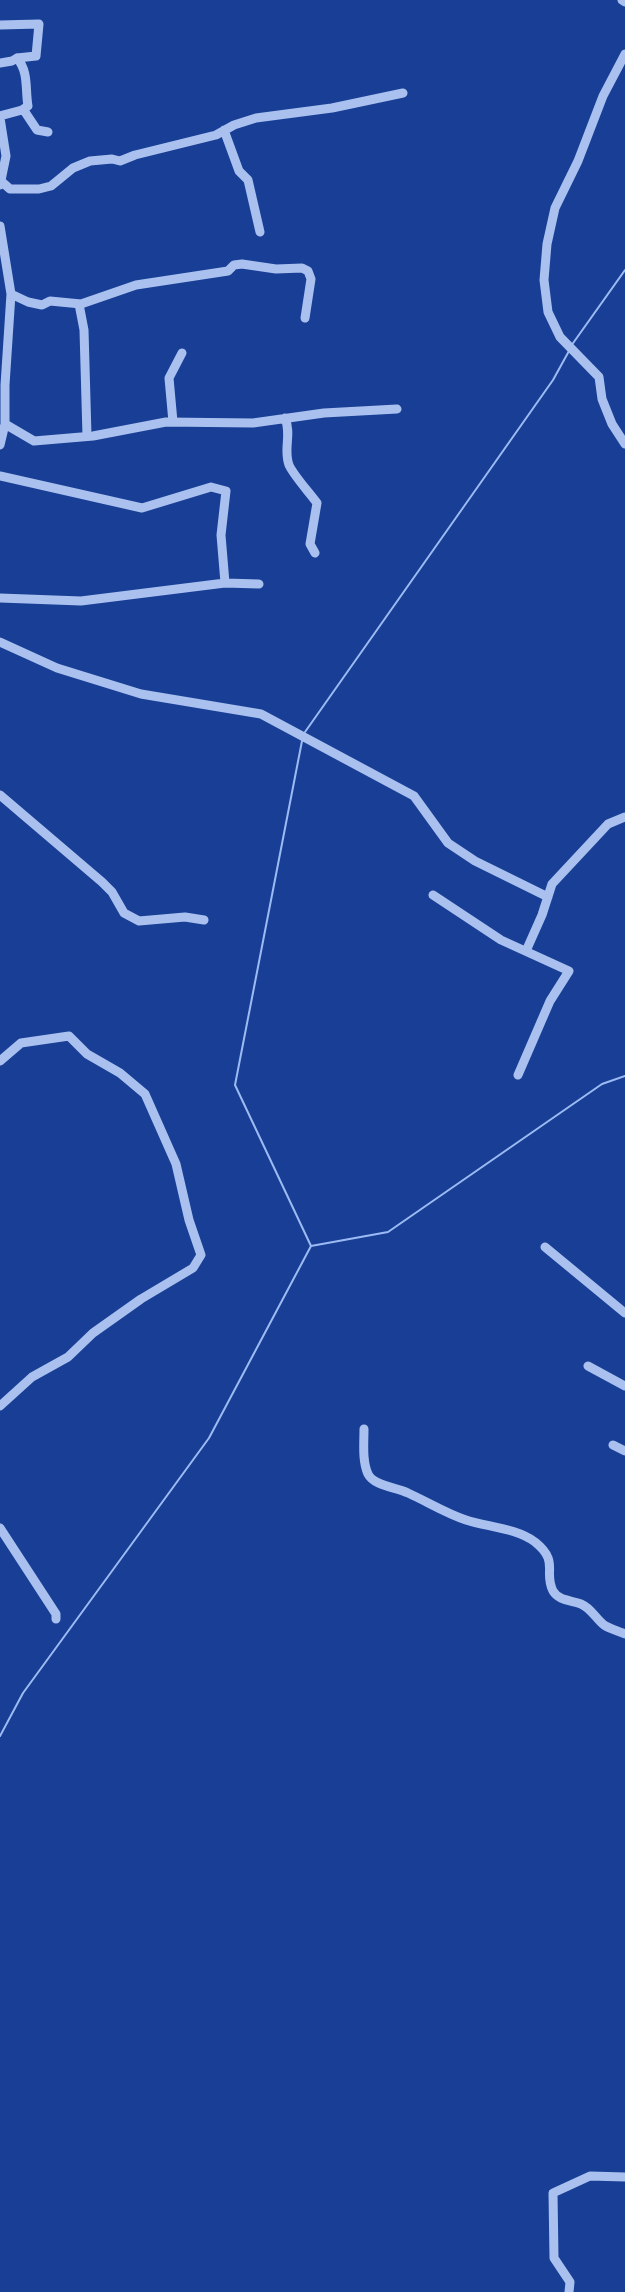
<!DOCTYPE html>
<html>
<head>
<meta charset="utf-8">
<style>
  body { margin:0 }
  canvas { display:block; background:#183f95 }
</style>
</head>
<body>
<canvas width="625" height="2292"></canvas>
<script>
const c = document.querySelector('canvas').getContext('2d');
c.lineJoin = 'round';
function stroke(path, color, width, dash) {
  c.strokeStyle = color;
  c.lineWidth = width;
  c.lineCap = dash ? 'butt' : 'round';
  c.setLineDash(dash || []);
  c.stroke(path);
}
const stream = new Path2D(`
  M571,346L625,270
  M305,732L553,380L569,351
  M311,1246L388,1232L602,1084L625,1076
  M0,1736L23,1693L209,1438L311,1246L235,1085L302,741`);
const minor = new Path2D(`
  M622,0L625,2
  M0,25L39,24L36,56L17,58
  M625,54L603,96L578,161L555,208L547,244L544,280L548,312L560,337L599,377L602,399L612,424L625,444
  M0,63L12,61L17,58C29,72 25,89 28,106L22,110L0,116
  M22,110L25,112L37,130L48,132
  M0,118L6,156L0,185
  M224,130L239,171L248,180L260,232
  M2,182L10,189H39L51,186L73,168L90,161L112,159L120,161L135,155L216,135L234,125L256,118L332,108L403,93
  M0,226L11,294L28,302L42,305L50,301L81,304L136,285L228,271L234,265L242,264L276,269L302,268L308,271L311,279L305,318
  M79,304L84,330L87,436
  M285,418C292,435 283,449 289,465C294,476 309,492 317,503L310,544L315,553
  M173,422L169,378L182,353
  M5,424L34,441L93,436L166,422L253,423L324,413L397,409
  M0,445L5,424V385L11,294
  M0,476L142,508L211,487L226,491L221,535L225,583
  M0,598L81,601L225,583L259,584
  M0,642L57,668L141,694L261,714L414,796L448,843L475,861L548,897
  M0,795L102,882L112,892L124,913L139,921L185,917L204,920
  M433,895L501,940L569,971L550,1001L518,1075
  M526,951L542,915L552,884L608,824L625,817
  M0,1061L21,1043L69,1036L87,1054L120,1073L145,1094L176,1164L189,1220L201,1255L193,1268L141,1299L93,1333L68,1357L32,1377L0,1406
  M545,1247L625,1313
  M588,1366L625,1386
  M364,1429C364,1443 362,1461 368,1474C374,1486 396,1487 408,1493C428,1502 445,1513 466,1520C488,1527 516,1528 535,1542C560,1562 543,1572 553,1591C559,1601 571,1600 581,1604C591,1608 596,1619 604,1625C610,1629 619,1631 625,1634
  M613,1445L625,1451
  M0,1528L56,1614V1619
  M569,2292L570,2282L554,2258L553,2193L590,2176L625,2177`);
stroke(stream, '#9cbaf3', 2);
stroke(minor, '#aac1f0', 9);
</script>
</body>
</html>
